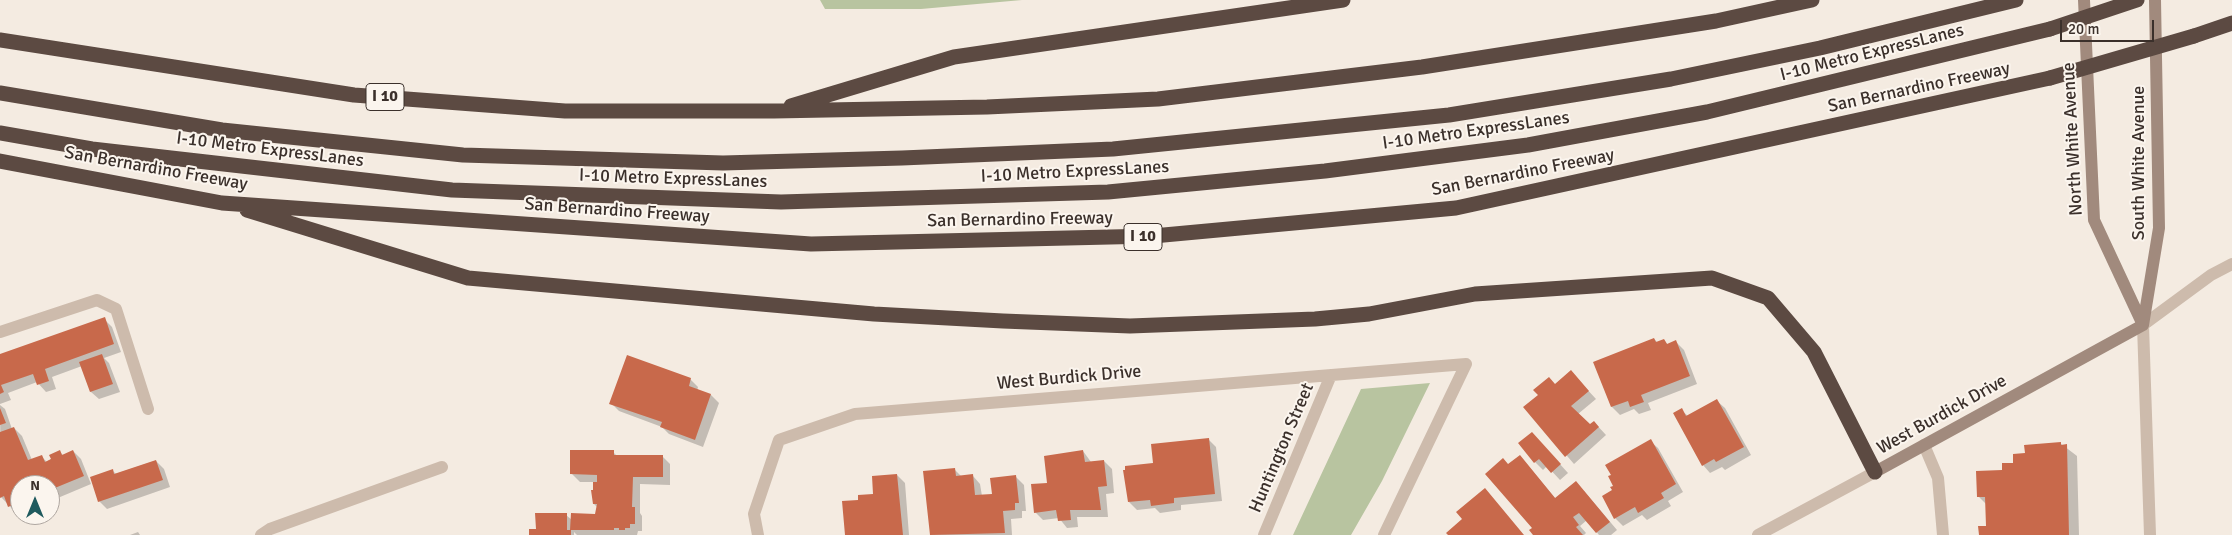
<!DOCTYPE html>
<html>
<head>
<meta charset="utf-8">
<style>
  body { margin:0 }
  #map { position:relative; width:2232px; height:535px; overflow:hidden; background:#f4ebe1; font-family:Signika,sans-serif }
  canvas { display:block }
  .north { position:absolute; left:10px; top:475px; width:50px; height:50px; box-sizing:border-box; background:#fbf5ee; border:1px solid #aea6a0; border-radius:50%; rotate:0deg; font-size:14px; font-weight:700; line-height:20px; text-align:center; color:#3b302b }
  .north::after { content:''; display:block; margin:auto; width:18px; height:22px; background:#1f5a5e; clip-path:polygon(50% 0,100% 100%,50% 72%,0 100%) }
  .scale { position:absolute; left:2060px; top:20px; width:94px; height:22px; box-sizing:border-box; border:2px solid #3b302b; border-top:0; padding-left:6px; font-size:15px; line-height:18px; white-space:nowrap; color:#3b302b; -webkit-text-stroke:4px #fbf5ee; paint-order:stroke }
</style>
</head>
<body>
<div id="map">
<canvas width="2232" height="535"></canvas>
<div class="north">N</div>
<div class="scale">20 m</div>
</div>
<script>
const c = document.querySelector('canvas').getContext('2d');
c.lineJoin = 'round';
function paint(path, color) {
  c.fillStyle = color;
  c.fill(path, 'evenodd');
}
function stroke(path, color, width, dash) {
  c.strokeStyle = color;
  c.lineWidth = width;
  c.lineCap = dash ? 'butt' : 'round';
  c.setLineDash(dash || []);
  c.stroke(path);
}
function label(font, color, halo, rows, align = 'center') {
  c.font = font + ' Signika,sans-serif';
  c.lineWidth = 4;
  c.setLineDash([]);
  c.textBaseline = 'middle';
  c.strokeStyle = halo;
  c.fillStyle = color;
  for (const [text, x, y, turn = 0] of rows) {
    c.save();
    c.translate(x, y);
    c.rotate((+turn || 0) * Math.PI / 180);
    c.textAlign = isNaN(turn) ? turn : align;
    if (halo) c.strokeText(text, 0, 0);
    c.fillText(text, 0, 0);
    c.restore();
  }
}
const green = new Path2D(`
  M820,0H1022L921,9H825Z
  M1430,383L1382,481L1351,535H1293L1361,389Z`);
const shadow = new Path2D(`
  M104,319L112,327L121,352L104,358L109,363L120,392L99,399L91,392L82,366L52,377L56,389L46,392L37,382L8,393L11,400L0,404V356Z
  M1654,339L1658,343L1664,340L1668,345L1676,342L1684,350L1697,384L1648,403L1651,410L1639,414L1634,409L1620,415L1612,407L1595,363Z
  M1571,372L1596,399L1578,414L1590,426L1594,422L1606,435L1574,464L1525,407Z
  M690,379L698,387L697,391L711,395L719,403L703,447L669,434L662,427L619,411L611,403Z
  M1717,401L1725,408L1751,455L1725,470L1722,467L1710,473L1703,465L1681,410L1688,416Z
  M0,405L5,409L12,429L14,428L22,436L32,460L41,456L47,462L60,452L63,455L73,451L81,459L91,484L53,500L57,512L50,515V485H20V513L17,514L1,497Z
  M1208,439L1216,447L1222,501L1181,505V510L1160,513L1155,508L1137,510L1129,502L1155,465Z
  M1539,441L1568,473L1560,480L1547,466L1543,470L1535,462Z
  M1650,441L1658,448L1683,492L1668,501L1671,506L1647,520L1642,515L1623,526L1615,518L1613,491Z
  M2060,443L2077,456L2079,535H1980L1987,527L1986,504L1978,496L2003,471L2026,454Z
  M1083,451L1091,462L1104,461L1112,469L1114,493L1106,494L1108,517H1077L1078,527L1067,528L1059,518L1043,520L1035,512L1048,484Z
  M613,452L617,456H662L670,464V485L640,484V513L642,516V531H638L637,535H577L574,532V535H530L566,515L572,520L596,515L598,508L594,504L595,482H580L572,474Z
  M1520,456L1556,499L1584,491L1617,530L1611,535H1599L1587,520L1580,526L1586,533L1584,535H1534V528L1509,466Z
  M156,461L164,469L170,487L107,509L99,501L113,471L117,475Z
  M954,469L962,477L973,476L980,484L982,496L993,495L1016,477L1024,485L1026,511H1022V518L1011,519L1012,535H931L925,472Z
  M897,475L905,483L909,535H846L859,501L874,495Z
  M138,532L140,535H130Z`);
const building = new Path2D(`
  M105,317L114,344L45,369L49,381L37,385L33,374L1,385L4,392L0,394V354Z
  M1654,338L1656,342L1664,339L1667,344L1676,340L1690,376L1641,395L1644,402L1630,407L1628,401L1611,407L1593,362Z
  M102,354L113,384L90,392L79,362Z
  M627,355L691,378L689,386L711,394L695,440L660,427L662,422L609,404Z
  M1571,370L1589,391L1571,406L1590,424L1594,421L1599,427L1565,457L1523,407L1538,395L1533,390L1549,377L1555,384Z
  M1717,399L1744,447L1716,462L1714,459L1702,466L1673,413L1682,408L1686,416Z
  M0,408L6,423L0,425Z
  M14,427L28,460L42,455L45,462L51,459L49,455L60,450L62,455L73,450L84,476L50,490V485H20V502L8,507L4,496L0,498V432Z
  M1532,432L1561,464L1551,473L1539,459L1534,463L1518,443Z
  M1209,438L1215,494L1174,498V503L1151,506L1150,500L1128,502L1123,470H1125V466L1153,463L1151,444Z
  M1651,439L1676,484L1661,493L1664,498L1638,513L1635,507L1614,519L1602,496L1612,490L1610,487L1613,486L1608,476L1611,475L1605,465Z
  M2061,442V445L2067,444L2069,535H1979L1978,526H1986L1985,497H1977L1976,471L2002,470V463H2013V454L2025,453L2024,445Z
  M570,450H614V455H663V477H633L632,507H635V524H630V528H625V530H619V528H614V530H570L571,513L595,514L597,504H593L591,490H593V482H597V475L570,474Z
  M1083,450L1085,462L1104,460L1107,486L1098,487L1101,510H1070L1071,520L1058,521L1056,510L1034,513L1031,484L1047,483L1044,456Z
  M1520,455L1555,498L1576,481L1610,522L1596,533L1579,513L1573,517L1579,525L1576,527L1583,535H1533L1529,530L1532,528L1485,474L1503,458L1508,464Z
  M156,460L163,480L98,502L90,477L113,469L114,474Z
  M955,468L956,476L973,474L975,495L992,494L990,478L1016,475L1019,503H1015V510L1003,511L1005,533L930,535L923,471Z
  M897,474L903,535H845L842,501L858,500V495L873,494L872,476Z
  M1485,488L1524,535H1448L1446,533L1462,519L1456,512Z
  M535,513H567V530H571V535H529V529H536Z`);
const lane = new Path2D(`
  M0,332L97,300L116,309L148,409
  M1924,445L1938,478L1943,535
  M261,535L270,529L442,467`);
const street = new Path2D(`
  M758,535L754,514L779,440L855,414L1466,364
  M1264,535L1331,375
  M1384,535L1466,364
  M1758,535L1875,472
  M2150,535L2143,325L2211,275L2232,264`);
const secondary = new Path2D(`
  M2084,0L2094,220L2143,325
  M2143,325L2159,228L2155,0
  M1875,472L2143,325`);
const highway = new Path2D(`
  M2194,36L2232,23
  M0,40L354,95L565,111H774L987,107L1158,99L1422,67L1716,21L1812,0
  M0,93L222,130L463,155L723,163L902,158L1113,149L1449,115L1671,79L1820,48L2016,0
  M791,106L954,57L1343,0
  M0,133L92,149L452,190L781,202L1108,192L1325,171L1528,145L1707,112L2050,29
  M0,161L222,203L811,244L1153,236L1456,208L2050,78
  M247,210L468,278L874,314L1003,321L1130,326L1315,319L1369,314L1475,294L1712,278L1768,298L1814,352L1875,472`);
const highwayBridge = new Path2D(`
  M2050,29L2137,0
  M2050,78L2194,36`);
const shields = [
  [385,97,38],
  [1143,237,38]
];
const shieldNames = [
  ["I 10",385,97],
  ["I 10",1143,237]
];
const streetNames = [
  ["I-10 Metro ExpressLanes",1872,53,-14],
  ["San Bernardino Freeway",1919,88,-12],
  ["I-10 Metro ExpressLanes",1476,131,-8],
  ["North White Avenue",2073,139,-93],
  ["I-10 Metro ExpressLanes",270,150,7],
  ["South White Avenue",2139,163,-90],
  ["San Bernardino Freeway",156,169,10],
  ["I-10 Metro ExpressLanes",1075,172,-3],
  ["San Bernardino Freeway",1523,173,-11],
  ["I-10 Metro ExpressLanes",673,179,2],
  ["San Bernardino Freeway",617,211,4],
  ["San Bernardino Freeway",1020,220,-1],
  ["West Burdick Drive",1069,378,-5],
  ["West Burdick Drive",1942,415,-29],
  ["Huntington Street",1282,448,-67]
];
paint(green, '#b8c4a0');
paint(shadow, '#0003');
paint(building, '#c8694b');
stroke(lane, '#cdbbac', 12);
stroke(street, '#cdbbac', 12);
stroke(secondary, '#a18a7d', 12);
stroke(highway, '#5c4a42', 15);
stroke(highwayBridge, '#5c4a42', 15);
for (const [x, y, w] of shields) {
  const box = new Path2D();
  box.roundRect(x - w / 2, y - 13.5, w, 27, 4);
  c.fillStyle = '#fbf5ee';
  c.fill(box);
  stroke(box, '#3b302b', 1);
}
label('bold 16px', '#3b302b', null, shieldNames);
label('18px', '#3b302b', '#fbf5ee', streetNames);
</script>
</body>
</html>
